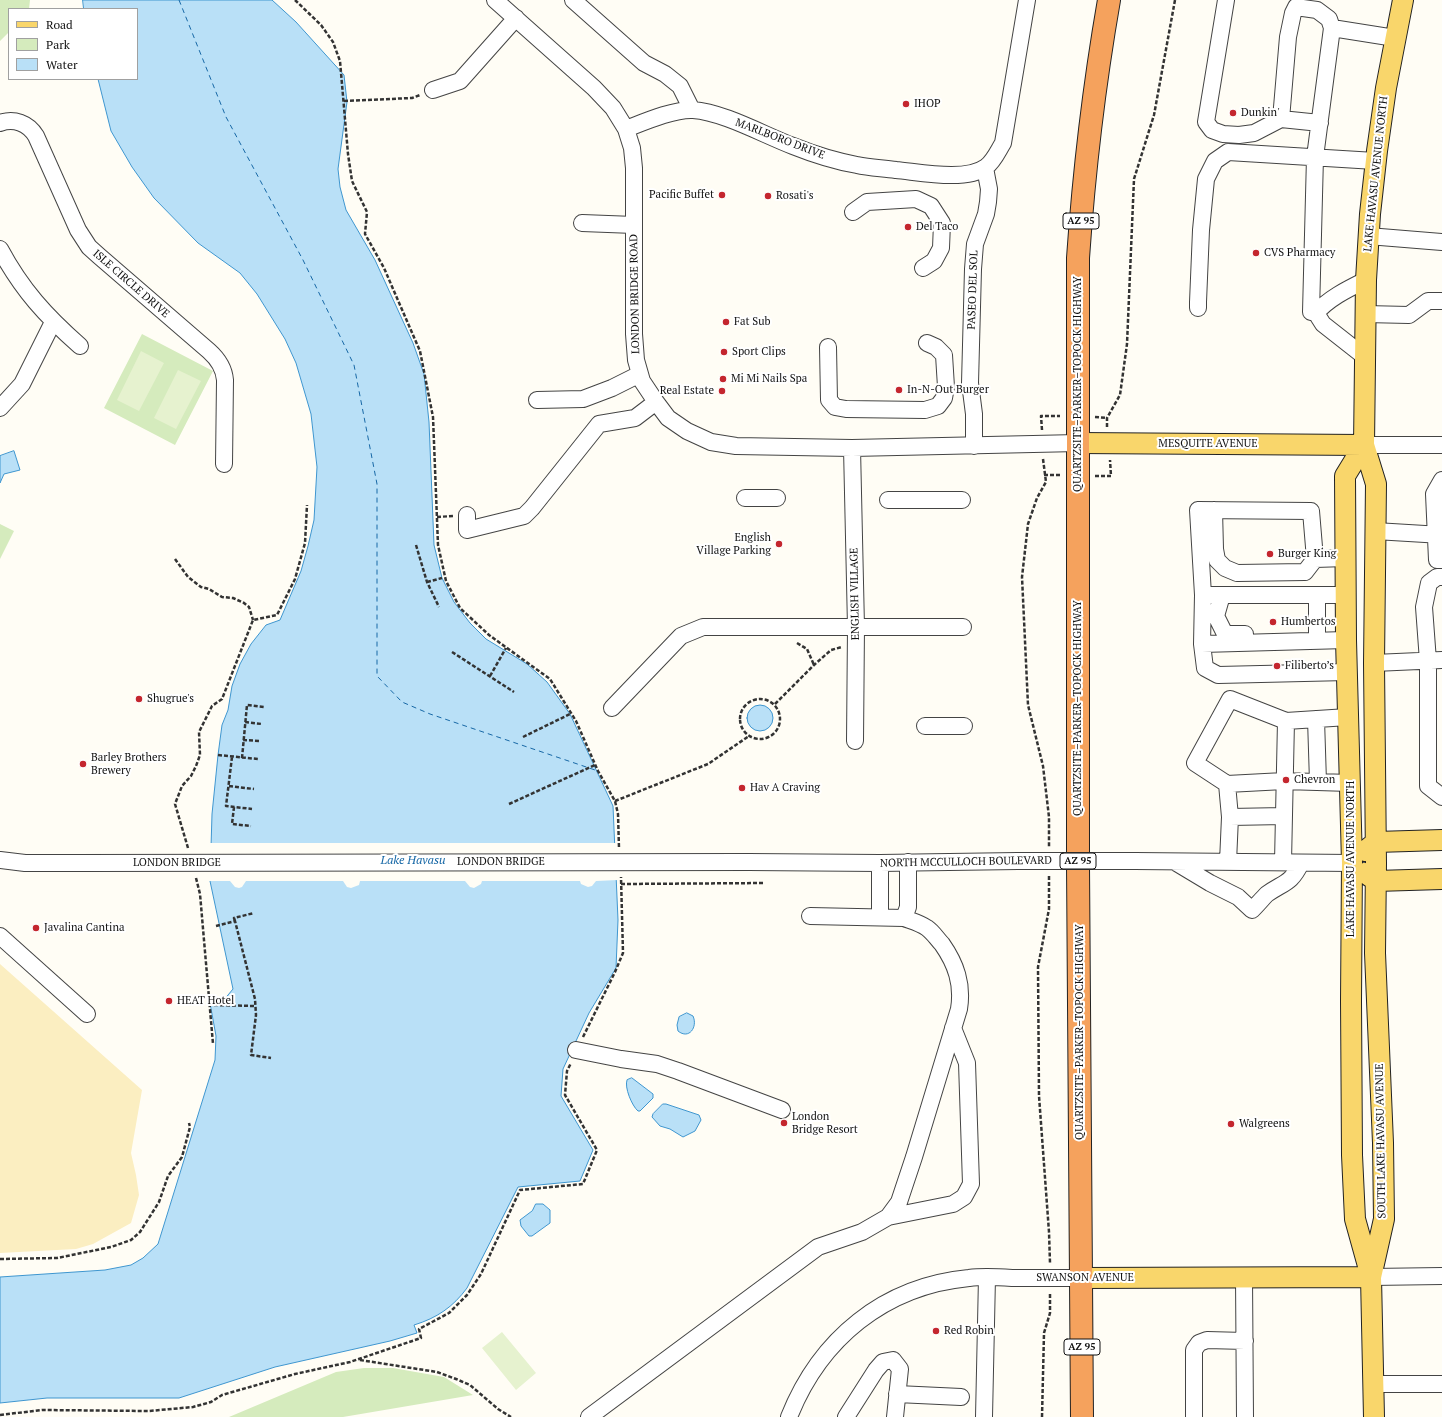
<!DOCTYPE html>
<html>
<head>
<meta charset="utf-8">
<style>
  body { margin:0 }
  #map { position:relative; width:1442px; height:1417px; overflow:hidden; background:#fffdf5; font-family:"PT Serif",serif }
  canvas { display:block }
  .legend { position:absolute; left:8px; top:8px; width:130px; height:72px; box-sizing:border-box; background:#fff; border:1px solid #a0a0a0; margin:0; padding:5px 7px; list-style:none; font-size:12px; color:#111 }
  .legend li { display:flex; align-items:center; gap:8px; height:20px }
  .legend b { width:20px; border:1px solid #a0a0a0 }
</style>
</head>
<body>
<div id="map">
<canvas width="1442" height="1417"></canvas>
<ul class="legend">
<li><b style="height:5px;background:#f9d66b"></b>Road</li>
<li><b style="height:11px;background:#d5ebbd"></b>Park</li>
<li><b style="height:11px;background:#b9e0f7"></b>Water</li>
</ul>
</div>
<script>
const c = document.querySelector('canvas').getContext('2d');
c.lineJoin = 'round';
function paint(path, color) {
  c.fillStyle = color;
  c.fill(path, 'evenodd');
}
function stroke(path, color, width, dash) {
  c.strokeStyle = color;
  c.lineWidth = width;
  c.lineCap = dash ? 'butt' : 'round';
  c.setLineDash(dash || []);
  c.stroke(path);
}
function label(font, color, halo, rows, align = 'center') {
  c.font = font + ' "PT Serif",serif';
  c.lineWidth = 4;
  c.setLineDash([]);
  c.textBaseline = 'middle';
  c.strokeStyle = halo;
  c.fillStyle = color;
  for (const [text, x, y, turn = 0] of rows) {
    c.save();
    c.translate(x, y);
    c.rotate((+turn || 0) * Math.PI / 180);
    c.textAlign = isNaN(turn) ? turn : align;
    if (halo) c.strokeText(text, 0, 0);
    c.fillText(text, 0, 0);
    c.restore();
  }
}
const green = new Path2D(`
  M0,0H30L29,9H9V32L0,41Z
  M142,334L213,371L175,445L104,408Z
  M0,524L14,531L0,559Z
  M364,1368H393L444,1377L473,1395L343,1417H229L336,1372Z`);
const sand = new Path2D(`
  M0,964L142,1090L131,1153L136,1175L139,1195L131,1223L93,1244L76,1249L0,1253Z`);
const pitch = new Path2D(`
  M141,351L164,363L139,411L117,400Z
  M178,370L201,381L176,429L154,418Z
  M502,1332L536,1373L516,1390L482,1348Z`);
const water = new Path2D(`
  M83,0H272L296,22L344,75L347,102L338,169L340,187L346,210L375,260L413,343L424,374L429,422L434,545L442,578L454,602L470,623L486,639L527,664L547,682L570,714L613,806L618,920L616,968L589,1013L563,1069L561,1096L593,1150L580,1181L518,1187L467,1288C453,1307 437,1318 414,1325L417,1333L390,1341L275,1367L179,1398H47L0,1403V1277L105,1270L131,1265L143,1258L158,1244L215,1060L216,1036L210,1003L223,1001L233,989L210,881L212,814L218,755L222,725L228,710L232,686L240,664L251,644L266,625L280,620L301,571L308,546L314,520L317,467L311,414L296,363L285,339L257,294L240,273L198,243L154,198L132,167L111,131L98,79H137V9H84Z
  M14,451L20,470L4,474L0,483V456Z
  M747 718a13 13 0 1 1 26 0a13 13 0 1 1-26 0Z
  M687,1013L693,1016C698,1027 689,1040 678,1031L677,1025L679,1017Z
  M632,1078L653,1094V1098L640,1111H638C632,1106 624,1087 627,1080Z
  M663,1104H666L699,1115L701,1120L695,1131L683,1137L670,1129L660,1126L652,1117L653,1114Z
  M536,1204H543L550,1210V1223L532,1236H529L521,1226L520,1220L532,1211Z`);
const pier = new Path2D(`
  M209,843H617L618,880L596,881L592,886L588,887L581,884L580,881H482L481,884L474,888L470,887L465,881H360L359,885L351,888L347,887L343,881H246L242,887L239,888L235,887L230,881H208Z`);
const ferry = new Path2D(`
  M179,0L226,117L303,260L354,365L377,484V676L402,702L430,714L598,771`);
const path = new Path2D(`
  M295,0L321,25L333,42L340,61L348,154L352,181L367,212L365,234L384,268L420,351L433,417L438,545L446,581L460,608L489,635L550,679L576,721L598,771L615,801L618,814L619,848
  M344,101L412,98L420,95
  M1095,417L1107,418
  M1107,427V418L1120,395L1127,344L1134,179L1154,115L1175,0
  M1042,430L1041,416H1060
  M1043,459L1046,482L1037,498L1028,524L1022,577L1028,705L1043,766L1049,817V847
  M1044,475H1060
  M1095,476H1111L1110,460
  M437,517L453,516
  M416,545L427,582L439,607
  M175,559L188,577L201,587L209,589L222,597L233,598L244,603L249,607L253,620
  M427,582L442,578
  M797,643L807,649L814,665
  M452,652L514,692
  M490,676L506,648
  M740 719a20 20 0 1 1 40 0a20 20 0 1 1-40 0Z
  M775,704L814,665L831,650L842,647
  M245,722L262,724
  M523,737L570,714
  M243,740L260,741
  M218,755L258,759
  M232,757L226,806L252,809
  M242,758L247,705L264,707
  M229,786L254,789
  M615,801L708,764L749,736
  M509,804L595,765
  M234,807L232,824L251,826
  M188,848L175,804L182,786L191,776L196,766L200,755L199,732L212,706L222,699L253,620L277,615L295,579L305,543L307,505
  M1049,876V909L1038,967L1039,1096L1049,1232L1050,1263
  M196,878L200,894L213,1044
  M621,884L765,883
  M235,921L234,918L254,913
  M216,926L235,921L255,999L256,1015L251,1055L271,1058
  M214,1005L255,1006
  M583,1037L615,972L623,953L621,877
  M0,1259L57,1258L111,1247L131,1240L140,1232L159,1202L168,1176L182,1157L190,1127L189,1123
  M360,1360L437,1372L456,1379L470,1385L498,1409L511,1417
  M0,1415L42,1410L149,1411L193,1407L211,1402L222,1395L295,1374L350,1362L421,1338L419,1329L449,1313L467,1295L481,1274L520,1190L583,1184L597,1150L565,1095L567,1071L571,1063
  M1042,1417L1044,1333L1050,1313V1292`);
const minor = new Path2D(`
  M495,0L594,88L613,108L626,129L632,148L634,168V334L636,360L642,381L656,402L668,418L687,431L711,442L736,446L852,448L1078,443
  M573,0L644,63L665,74L680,86L692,110
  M1226,0L1206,122L1212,130L1223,134L1239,135L1254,133L1281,119L1320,123
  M1332,28L1395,38
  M433,90L460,81L516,18
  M1281,119L1288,37L1293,13L1296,7L1317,10L1329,19L1332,28L1315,157L1311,312L1316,313
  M0,123C14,118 28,123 36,136L78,230L89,247L99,256L209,351C218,359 224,368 225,380L224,464
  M626,129C644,122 674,109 693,110C723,112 764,135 793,146C813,154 835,161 857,165C870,168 883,168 896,170C919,172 966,182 986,167C994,161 998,151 1003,143L1027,0
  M853,212L867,202L916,199L931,206L942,223L941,248L934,261L923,268
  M582,223L634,225
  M1368,236L1442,242
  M0,249C22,290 46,316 80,346
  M1198,308V302L1201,230L1206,179L1215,161L1228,152L1375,161
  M1316,313L1323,324L1365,357
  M1316,313C1329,298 1348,289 1366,280
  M1365,314L1409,315L1428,301H1442
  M828,347L829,400L835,407L846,409L925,410L938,406L944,398L946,387L944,355L936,347L927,343
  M537,400L583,399L612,388L640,374
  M0,408L22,384L53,322
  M1364,445H1442
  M974,446V414L970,383L973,269L975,244L986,214L988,202L989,189L985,168
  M852,448L856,627L855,741
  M1442,480L1434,494L1437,560H1442
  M745,498H777
  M888,500H962
  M1214,510L1215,549L1217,560L1225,568L1237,573L1305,572L1315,559
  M467,515V530L524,516L532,508L599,424L635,418L656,402
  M1375,531L1442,535
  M1442,577H1437L1429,583L1424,607L1428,661V786L1442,797
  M1203,595L1198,510L1311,511L1315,559L1346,558
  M1222,595L1216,616L1225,634H1245
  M1347,595H1203L1202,644L1205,668L1218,675L1347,672
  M1317,641V595
  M1202,644L1346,640
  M1374,663L1442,660
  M612,708L681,636L703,627H963
  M1316,719L1318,782
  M925,726H964
  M1227,784L1284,781L1350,783
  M1230,817L1284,816
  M0,860L25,863H86
  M1135,861L1352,863
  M748,862L880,863L1018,861
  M1175,862L1210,883L1238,897L1252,910C1257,905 1262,899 1267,894C1284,882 1291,884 1301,863
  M1228,862L1230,817L1227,784L1195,763L1230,699L1286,721L1348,717
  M1283,862L1286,721
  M880,863V916
  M904,918L908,907V862
  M0,936L87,1014
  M576,1050L621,1059L657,1064L678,1071L782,1110
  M888,1217L953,1204L964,1197L971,1184L967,1063L953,1028
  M1244,1277L1245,1417
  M1371,1277L1442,1276
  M1373,1384H1442
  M897,1394L961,1397
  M589,1417L818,1247L862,1232L888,1217L899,1202L914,1157L959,1009C963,984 956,964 942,944C937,939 933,932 927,928C920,923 912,921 904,918L810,916
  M789,1417C820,1339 884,1286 969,1278C983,1276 998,1277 1012,1278C1035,1278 1058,1278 1082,1278
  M846,1417L876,1370L883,1362L893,1360L900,1369L895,1417
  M984,1417L987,1277
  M1194,1417V1350L1199,1343L1207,1340L1245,1341`);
const major = new Path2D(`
  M1078,443L1364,445
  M1364,445L1345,476L1346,640L1352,863L1351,1001L1352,1155L1355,1219L1370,1273
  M1365,851L1376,842L1442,840
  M1365,873L1376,881L1442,879
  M1082,1278L1371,1277
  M1374,1417L1371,1277L1384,1219L1383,1143L1375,953L1376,864L1374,663L1376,484L1364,445L1366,280L1370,214L1377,151L1386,88L1403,0`);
const highway = new Path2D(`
  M1082,1417L1078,866V258C1084,171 1094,86 1109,0`);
const minorBridge = new Path2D(`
  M1018,861H1135
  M86,863L748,862`);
const markers = [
  [906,104,4,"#c4262e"],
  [1233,113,4,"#c4262e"],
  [722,195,4,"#c4262e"],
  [768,196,4,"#c4262e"],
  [908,227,4,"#c4262e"],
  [1256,253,4,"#c4262e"],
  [726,322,4,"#c4262e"],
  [724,352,4,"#c4262e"],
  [723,379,4,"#c4262e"],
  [899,390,4,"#c4262e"],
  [722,391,4,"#c4262e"],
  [779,544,4,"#c4262e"],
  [1270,554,4,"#c4262e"],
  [1273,622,4,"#c4262e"],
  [1277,666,4,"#c4262e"],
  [139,699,4,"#c4262e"],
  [83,764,4,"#c4262e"],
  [1286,780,4,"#c4262e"],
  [742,788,4,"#c4262e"],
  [36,928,4,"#c4262e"],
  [169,1001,4,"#c4262e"],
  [784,1123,4,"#c4262e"],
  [1231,1124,4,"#c4262e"],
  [936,1331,4,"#c4262e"]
];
const shields = [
  [1081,221,36],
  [1078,861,36],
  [1082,1347,36]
];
const shieldNames = [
  ["AZ 95",1081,221],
  ["AZ 95",1078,861],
  ["AZ 95",1082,1347]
];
const poiNames = [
  ["IHOP",914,104],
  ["Dunkin'",1241,113],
  ["Pacific Buffet",714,195,"right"],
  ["Rosati's",776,196],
  ["Del Taco",916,227],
  ["CVS Pharmacy",1264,253],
  ["Fat Sub",734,322],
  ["Sport Clips",732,352],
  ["Mi Mi Nails Spa",731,379],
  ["In-N-Out Burger",907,390],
  ["Real Estate",714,391,"right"],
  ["English",771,538,"right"],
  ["Village Parking",771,551,"right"],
  ["Burger King",1278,554],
  ["Humbertos",1281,622],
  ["Filiberto’s",1285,666],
  ["Shugrue's",147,699],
  ["Barley Brothers",91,758],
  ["Brewery",91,771],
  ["Chevron",1294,780],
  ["Hav A Craving",750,788],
  ["Javalina Cantina",44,928],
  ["HEAT Hotel",177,1001],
  ["London",792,1117],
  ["Bridge Resort",792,1130],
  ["Walgreens",1239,1124],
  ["Red Robin",944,1331]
];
const streetNames = [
  ["MARLBORO DRIVE",780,139,21],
  ["LAKE HAVASU AVENUE NORTH",1376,174,-84],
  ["ISLE CIRCLE DRIVE",131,284,41],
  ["PASEO DEL SOL",973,290,-88],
  ["LONDON BRIDGE ROAD",635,294,-91],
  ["QUARTZSITE–PARKER–TOPOCK HIGHWAY",1078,384,-90],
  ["MESQUITE AVENUE",1208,444],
  ["ENGLISH VILLAGE",855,594,-91],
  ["QUARTZSITE–PARKER–TOPOCK HIGHWAY",1078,708,-90],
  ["LAKE HAVASU AVENUE NORTH",1351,859,-90],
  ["LONDON BRIDGE",501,862],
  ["NORTH MCCULLOCH BOULEVARD",966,862,-1],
  ["LONDON BRIDGE",177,863],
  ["QUARTZSITE–PARKER–TOPOCK HIGHWAY",1080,1032,-90],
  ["SOUTH LAKE HAVASU AVENUE",1381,1141,-91],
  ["SWANSON AVENUE",1085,1278]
];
const waterNames = [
  ["Lake Havasu",413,861]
];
paint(green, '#d5ebbd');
paint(sand, '#fbeec1');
paint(pitch, '#e6f2cf');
paint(water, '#b9e0f7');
stroke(water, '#3f96cf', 1);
paint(pier, '#fffdf5');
stroke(ferry, '#1768a6', 1, [5, 4]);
stroke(minor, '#444', 18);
stroke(major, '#222', 22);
stroke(highway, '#222', 24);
stroke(path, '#333', 2.5, [4, 2]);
stroke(minor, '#fff', 16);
stroke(major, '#f9d66b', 20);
stroke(highway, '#f5a25d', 22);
stroke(minorBridge, '#444', 18, []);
stroke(minorBridge, '#fff', 16);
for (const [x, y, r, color] of markers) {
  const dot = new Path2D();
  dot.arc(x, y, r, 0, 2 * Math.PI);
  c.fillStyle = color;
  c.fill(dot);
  stroke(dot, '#fff', 1.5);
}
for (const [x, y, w] of shields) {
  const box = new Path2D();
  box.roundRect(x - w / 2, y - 8, w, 16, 3);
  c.fillStyle = '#fff';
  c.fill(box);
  stroke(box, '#111', 1);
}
label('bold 10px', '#111', null, shieldNames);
label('11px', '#111', '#fff', poiNames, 'left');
label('11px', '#111', '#fff', streetNames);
label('italic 12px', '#1768a6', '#fff', waterNames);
</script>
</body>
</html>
